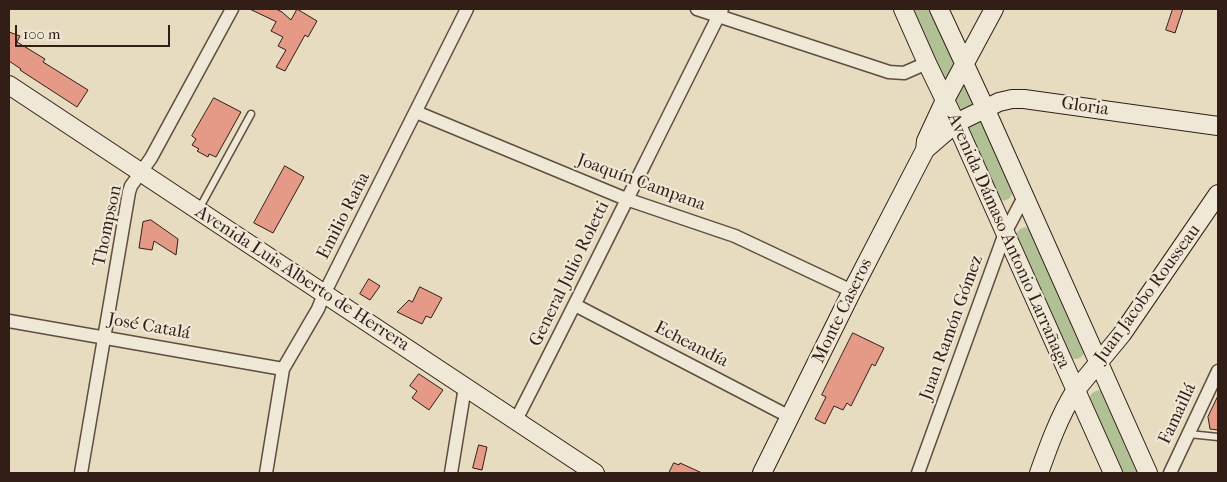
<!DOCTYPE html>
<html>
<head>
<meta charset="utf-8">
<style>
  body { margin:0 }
  #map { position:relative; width:1227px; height:482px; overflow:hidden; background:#e7dbc0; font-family:"IM FELL French Canon",serif }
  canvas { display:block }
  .frame { position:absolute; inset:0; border:10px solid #321e16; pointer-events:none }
  .scale { position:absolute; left:15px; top:25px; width:155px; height:22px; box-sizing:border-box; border:2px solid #321e16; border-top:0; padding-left:6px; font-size:15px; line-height:18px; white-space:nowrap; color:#321e16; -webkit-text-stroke:4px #efe8d6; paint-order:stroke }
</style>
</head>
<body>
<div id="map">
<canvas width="1227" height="482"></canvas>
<div class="frame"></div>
<div class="scale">100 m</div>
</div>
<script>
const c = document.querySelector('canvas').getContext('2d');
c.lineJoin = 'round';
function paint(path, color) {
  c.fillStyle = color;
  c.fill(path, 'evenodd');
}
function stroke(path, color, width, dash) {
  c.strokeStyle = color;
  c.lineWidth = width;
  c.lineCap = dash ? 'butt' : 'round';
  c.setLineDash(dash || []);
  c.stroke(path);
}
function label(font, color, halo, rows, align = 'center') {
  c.font = font + ' "IM FELL French Canon",serif';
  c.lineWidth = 4.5;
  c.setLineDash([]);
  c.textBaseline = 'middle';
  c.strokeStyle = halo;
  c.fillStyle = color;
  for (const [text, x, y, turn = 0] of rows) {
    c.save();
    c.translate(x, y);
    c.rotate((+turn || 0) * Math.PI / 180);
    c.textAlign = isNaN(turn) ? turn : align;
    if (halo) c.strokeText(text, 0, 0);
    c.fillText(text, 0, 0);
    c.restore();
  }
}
const green = new Path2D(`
  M910,9H931L956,63L946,83Z
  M963,84L972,102V106L962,115L953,101Z
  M981,120L1013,192C1011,199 1004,203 998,199L965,127Z
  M1025,227L1030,230L1085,351C1082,359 1076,361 1069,357L1015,234L1020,229Z
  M1099,390L1104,393L1141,473H1122L1089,400C1090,394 1093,392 1099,390Z`);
const building = new Path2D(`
  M250,9H276L282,12L291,20L297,9L317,21L308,37L305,35L285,71L276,67L286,50L278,46L283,37L271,31L276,22Z
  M1173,9H1183L1175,33L1166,30Z
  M9,32L20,36L17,42L45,59L43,62L88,90L77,107L20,70L21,69L9,61Z
  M214,98L241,112L216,157L209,154L208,157L197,151L199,149L192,145L196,139L192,136Z
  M285,166L304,177L273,233L254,223Z
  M151,220L178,239L176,255L154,241L152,250L139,248L143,222Z
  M369,279L380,286L370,300L360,294Z
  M420,287L442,298L431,318L426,316L422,324L397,312L409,300L412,302Z
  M853,333L884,348L875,366L872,364L851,406L847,403L843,410L834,406L825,424L815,419L826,397L822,395Z
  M419,374L443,390L429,410L412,398L417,391L410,386Z
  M1218,396V430L1210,429L1208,417Z
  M479,445L487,447L482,470L473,468Z
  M674,463L679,465L680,463L702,473H669Z`);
const lane = new Path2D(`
  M199,209L251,114
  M1189,434L1218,437`);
const street = new Path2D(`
  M697,9L889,72L904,73L927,63
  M416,112L626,199L735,236L852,291
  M575,305L790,417
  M9,321L283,369
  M516,420C586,284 653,146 722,9
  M81,473L129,192L131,186L151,158L232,9
  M266,473L283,369L318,309L324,294L467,9
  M451,473L465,387
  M918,473L1005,233L1024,197
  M1170,473L1218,371`);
const secondary = new Path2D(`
  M903,9L927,63L956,123L1113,473
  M939,9L985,108L1148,473
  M9,85L595,473
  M926,149L956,123L999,102L1012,99H1024L1218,126
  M762,473L852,291L925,150L926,141L945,100L994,9
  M1039,473C1049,445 1059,417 1075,391L1122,334L1218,194`);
const streetNames = [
  ["Gloria",1085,107,8],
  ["Joaquín Campana",641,183,20],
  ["Emilio Raña",344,216,-63],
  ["Thompson",108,226,-78],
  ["Avenida Dámaso Antonio Larrañaga",1008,241,66],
  ["General Julio Roletti",570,274,-64],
  ["Avenida Luis Alberto de Herrera",302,279,33],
  ["Juan Jacobo Rousseau",1148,294,-54],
  ["Monte Caseros",843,311,-64],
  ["José Catalá",149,327,10],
  ["Juan Ramón Gómez",952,328,-70],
  ["Echeandía",691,345,27],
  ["Famaillá",1178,414,-65]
];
paint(green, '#b2c195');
paint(building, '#e59987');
stroke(building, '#321e16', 1);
stroke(lane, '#5f4d40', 9);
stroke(street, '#5f4d40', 15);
stroke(secondary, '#321e16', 20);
stroke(lane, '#efe8d6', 6);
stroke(street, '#efe8d6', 12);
stroke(secondary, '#efe8d6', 18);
label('18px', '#321e16', '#efe8d6', streetNames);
</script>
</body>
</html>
